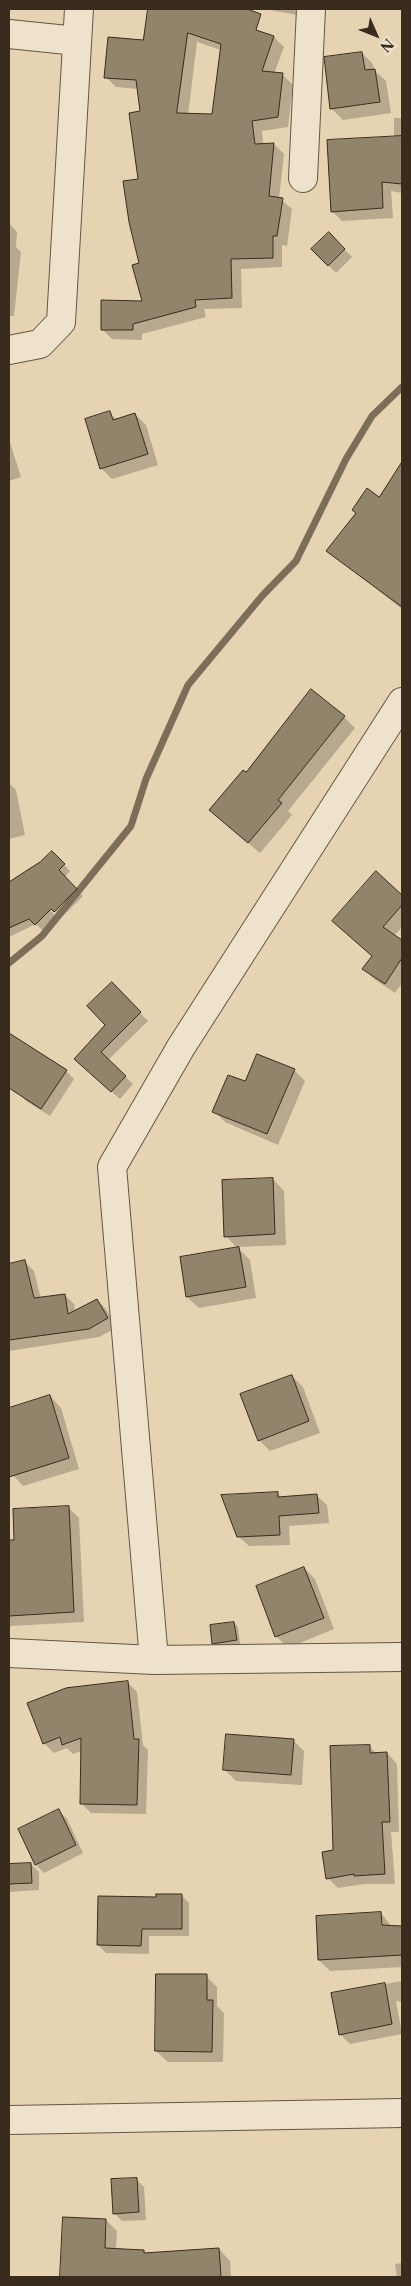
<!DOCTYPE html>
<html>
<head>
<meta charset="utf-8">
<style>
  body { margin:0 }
  #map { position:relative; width:411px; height:2286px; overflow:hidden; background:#e5d3b2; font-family:"Libre Caslon Text",serif }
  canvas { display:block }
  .frame { position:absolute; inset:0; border:10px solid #392c1f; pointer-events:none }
  .north { position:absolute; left:351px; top:10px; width:50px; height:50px; -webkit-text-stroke:4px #eee2cd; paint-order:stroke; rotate:134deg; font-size:14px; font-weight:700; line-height:20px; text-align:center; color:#392c1f }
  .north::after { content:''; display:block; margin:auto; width:18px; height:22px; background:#392c1f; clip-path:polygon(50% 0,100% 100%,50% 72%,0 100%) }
</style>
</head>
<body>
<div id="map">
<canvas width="411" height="2286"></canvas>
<div class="frame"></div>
<div class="north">N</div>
</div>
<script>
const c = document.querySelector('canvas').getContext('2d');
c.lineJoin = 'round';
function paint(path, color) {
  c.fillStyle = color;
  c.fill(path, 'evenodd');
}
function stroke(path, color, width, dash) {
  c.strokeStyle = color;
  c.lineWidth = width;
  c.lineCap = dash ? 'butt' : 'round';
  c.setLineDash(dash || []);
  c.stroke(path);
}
const shadow = new Path2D(`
  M149,9H188L274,37L284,47L274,74L283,75L293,85L288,127L262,131L263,145L274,144L284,154L279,198L292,209L287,246L282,245V267L241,269L242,308L204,309L206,317L142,334V340L112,339L102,329L143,302L139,180L142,112L138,89L116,87L106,77L144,41ZM197,42L221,50L213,116L188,115Z
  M264,9H299L298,15Z
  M362,53L373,64L374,70L386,81L391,113L343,120L332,109Z
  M394,118H402V193L391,191L393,218L342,221L332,211L394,137Z
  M9,223L17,232L16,247L21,252L14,316H9Z
  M329,233L352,257L336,273L313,249Z
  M110,413L117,420L135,414L146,425L158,465L112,479L101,468Z
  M9,439L21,477L9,481Z
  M402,465V609L328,551L379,499Z
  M344,717L355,728L288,811L292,815L260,853L222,821L246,774Z
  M9,783L16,790L25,835L9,839Z
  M59,859L70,871L64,878L83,896L61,918L47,904L46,906L56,916L42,930L36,924L9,937V883L41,863Z
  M376,873L402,896V927L394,936L402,941V983L395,993L374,979L364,969L373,956Z
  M112,984L148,1021L108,1060L133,1084L120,1099L84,1067L107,1025Z
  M9,1035L66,1071L74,1079L50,1116L26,1101L19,1093L20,1091L9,1084Z
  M294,1070L305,1081L278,1145L225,1122L214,1111L246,1083Z
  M273,1179L284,1191L286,1245L237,1247L250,1260L256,1298L199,1308L187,1297L238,1249L226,1236Z
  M25,1262L34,1271L41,1299L65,1295L74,1304L75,1312L97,1300L106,1309L116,1328L99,1337L9,1351V1265Z
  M292,1376L303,1387L320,1433L270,1451L259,1440Z
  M50,1396L61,1408L79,1469L23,1486L12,1474L9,1475V1409Z
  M277,1493L282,1498L316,1495L327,1505L329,1523L289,1526L290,1545L249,1546L238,1536Z
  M68,1507L79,1518L84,1622L10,1626L9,1591L18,1589Z
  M304,1568L315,1579L334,1629L288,1648L277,1637L257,1586Z
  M234,1623L238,1627L240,1644L218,1647L214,1643Z
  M127,1682L137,1692L143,1745L148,1750L146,1814L91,1813L81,1803L82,1751L73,1754L67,1748L54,1753L44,1743Z
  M293,1740L304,1751L302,1785L236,1781L224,1769Z
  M369,1746L377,1754L387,1753L397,1764L399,1832H391L395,1884H364L338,1888L328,1878Z
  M59,1811L67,1819L83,1853L44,1873L36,1865L19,1830Z
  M31,1864L39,1872V1890L9,1892V1865Z
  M181,1895L189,1903V1936H149V1954L106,1953L98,1945L158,1898Z
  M381,1913L392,1927H402V1967L330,1971L319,1960Z
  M206,1976L217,1987V2006L224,2013L223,2062H168L156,2051Z
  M402,1981V2002L396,2001L402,2034L350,2044L340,2034L332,1994Z
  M136,2179L144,2187L146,2220L122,2221L114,2213Z
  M64,2218L106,2220L117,2231L116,2250L143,2251L146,2254L219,2249L230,2261L231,2277H61Z
  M402,2263V2277H397L395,2264Z`);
const stream = new Path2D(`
  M9,963L42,936L131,826L146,779L188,685L262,596L296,561L346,459L372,416L402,387`);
const building = new Path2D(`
  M148,9H247L261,14L256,30L274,36L262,71L283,73L278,117L252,121L255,144L274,143L269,196L283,198L277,236H273V258L231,259L232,298L195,300L196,307L133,324V330H101V300L142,301L132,265L139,263L129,222L123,181L138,179L129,113L140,111L136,80L104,78L108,37L143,40ZM188,33L221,44L212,114L177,113Z
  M362,52L365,70L375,69L380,102L330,109L324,57Z
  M402,136V184L382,182L383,208L331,212L327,140Z
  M329,232L345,249L328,266L311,249Z
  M110,411L113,420L135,413L148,454L100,469L85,419Z
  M402,462V607L326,551L356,513L352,510L367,488L379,497Z
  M311,689L345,716L278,800L282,803L248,843L209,810L243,770L246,772Z
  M52,851L65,864L59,870L77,889L54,912L51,909L35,925L29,919L9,928V882L40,862Z
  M376,871L402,895V905L383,927L402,940V958L385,984L362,969L372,956L332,921Z
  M112,982L141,1012L101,1052L126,1076L111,1092L74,1059L105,1025L87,1006Z
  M9,1033L67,1070L41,1109L9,1088Z
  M257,1054L295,1069L267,1134L212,1112L228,1075L245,1081Z
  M273,1178L275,1234L224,1237L222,1180Z
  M239,1247L246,1287L186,1297L180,1257Z
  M25,1260L34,1298L65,1294L68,1314L97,1299L108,1318L89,1329L9,1340V1264Z
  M292,1375L309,1421L258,1441L240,1394Z
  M50,1395L69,1458L9,1477V1408Z
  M278,1492V1497L317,1494L319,1513L279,1516L280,1535L237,1537L221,1495Z
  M69,1506L74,1612L9,1616V1540H14L13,1509Z
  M304,1567L324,1618L275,1637L256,1586Z
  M234,1622L237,1640L212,1644L210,1625Z
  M128,1681L134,1739H139L137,1805L80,1804L81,1738L62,1745L60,1737L43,1744L27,1703L66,1688Z
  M226,1734L294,1739L291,1775L223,1770Z
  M370,1745V1753L387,1752L390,1822H382L385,1874L354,1876V1874L326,1879L322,1852L333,1850L330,1746Z
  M59,1809L76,1845L35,1865L18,1829Z
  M31,1863L32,1883L9,1884V1864Z
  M156,1894H182V1929H142L141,1946L97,1945L98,1896L156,1897Z
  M381,1912L382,1925L402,1926V1955L318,1960L316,1916Z
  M156,1974H207V2000H213L212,2052L155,2051Z
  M385,1983L392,2024L339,2035L331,1993Z
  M137,2178L139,2212L113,2214L111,2179Z
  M63,2217L106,2219L105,2248L144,2250V2253L219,2248L221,2277H60Z`);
const minor = new Path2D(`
  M9,34L77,41
  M303,178L311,9
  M9,350L40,344L61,322L79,9
  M9,1653L154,1660L402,1657
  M154,1660L112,1167L181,1047L402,702
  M9,2120L402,2113`);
paint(shadow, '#0003');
stroke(stream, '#7d6e59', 7);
paint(building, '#92836b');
stroke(building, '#392c1f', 1);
stroke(minor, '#645644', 30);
stroke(minor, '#eee2cd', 28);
</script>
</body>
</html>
